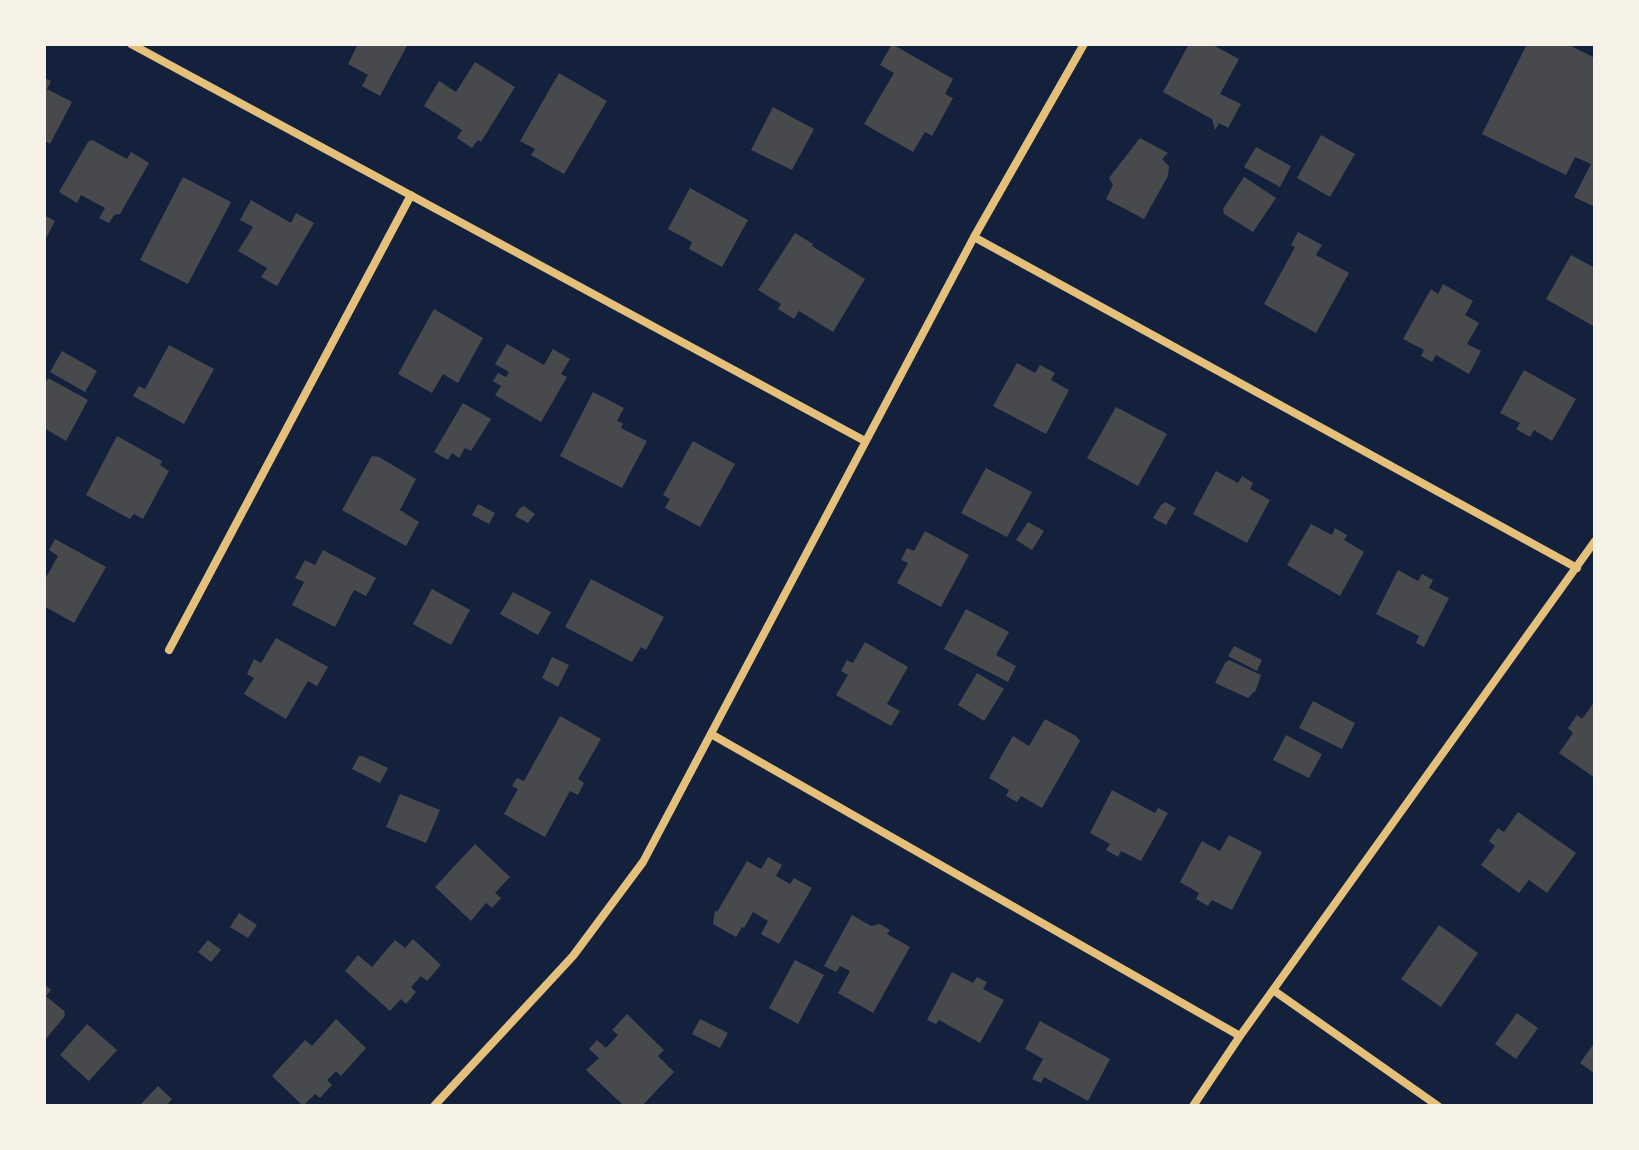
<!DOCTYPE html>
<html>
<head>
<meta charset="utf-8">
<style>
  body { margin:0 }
  #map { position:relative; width:1639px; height:1150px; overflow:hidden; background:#14213d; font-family:Poppins,sans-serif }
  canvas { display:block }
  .frame { position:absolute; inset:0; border:46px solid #f6f1e7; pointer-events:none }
</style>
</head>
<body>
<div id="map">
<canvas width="1639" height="1150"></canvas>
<div class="frame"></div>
</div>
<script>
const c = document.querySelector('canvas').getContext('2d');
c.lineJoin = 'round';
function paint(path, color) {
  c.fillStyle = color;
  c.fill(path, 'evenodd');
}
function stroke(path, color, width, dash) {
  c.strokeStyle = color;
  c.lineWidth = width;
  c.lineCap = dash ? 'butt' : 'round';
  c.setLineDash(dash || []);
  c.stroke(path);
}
const building = new Path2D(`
  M358,44H408L380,96L362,86L368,75L348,64Z
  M892,44L953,79L945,94L953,98L932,136L925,132L913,152L864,124L894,73L880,65Z
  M1189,44H1211L1239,59L1220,94L1241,104L1228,128L1219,123L1215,130L1212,119L1163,92Z
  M1527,44H1567L1595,58V207L1574,197L1591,164L1575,157L1566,175L1482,134Z
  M475,62L515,87L481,142L478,140L472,148L457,138L462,130L424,106L439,81L456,92Z
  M559,73L607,101L564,174L531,155L535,149L520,141Z
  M44,78L51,81L47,89L72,102L50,144L44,140Z
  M773,107L814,129L792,170L751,150Z
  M1321,135L1355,154L1330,197L1297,178Z
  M1140,138L1168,153L1162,159L1169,166L1168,176L1144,219L1106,199L1113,185L1109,178Z
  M92,140L127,159L131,152L149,163L120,214L114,215L109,223L99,218L105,208L81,195L77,203L59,192L88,142Z
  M1256,147L1291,166L1280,187L1244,167Z
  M183,177L231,202L188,284L140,260Z
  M1244,177L1276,198L1253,232L1224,214L1223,209Z
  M690,188L748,220L722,267L689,249L692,242L668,229Z
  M251,200L291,223L296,213L314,223L277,286L261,277L267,268L238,251L253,227L240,220Z
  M44,215L55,221L44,242Z
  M1298,232L1322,245L1316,255L1349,273L1316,333L1264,304L1295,247L1291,245Z
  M795,233L813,244L812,246L865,279L833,332L799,311L794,319L778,309L781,304L758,290Z
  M1571,255L1595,268V327L1546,299Z
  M1443,284L1473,301L1465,315L1479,323L1467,344L1481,351L1469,374L1436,355L1432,362L1421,356L1424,350L1403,339L1431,289L1438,294Z
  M434,309L483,338L458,383L443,374L432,393L398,374Z
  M507,344L544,365L553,349L570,359L561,374L567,377L541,422L495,395L501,386L493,381L498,373L506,377L509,372L495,364Z
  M169,345L214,369L184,424L133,396L139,386L145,389Z
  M62,351L97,371L85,392L50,372Z
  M1017,363L1035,373L1040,365L1055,373L1051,380L1069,390L1046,434L993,406Z
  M1524,370L1576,399L1552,441L1534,430L1530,437L1516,429L1520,423L1500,413Z
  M48,378L88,400L66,441L44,428V385Z
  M593,392L624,408L617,421L623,423L621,428L647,441L622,488L560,456Z
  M463,403L491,419L471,451L465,448L459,458L452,453L448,460L434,452Z
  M1116,407L1167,434L1138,486L1087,458Z
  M117,436L162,461L160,465L169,471L143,519L134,514L130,519L86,495Z
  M693,441L735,464L700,527L665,508L670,499L663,495Z
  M372,456L379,457L416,479L400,510L419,522L406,546L342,510Z
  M986,468L1032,492L1007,537L961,513Z
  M1216,471L1238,483L1242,476L1253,483L1250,489L1270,500L1247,543L1193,514Z
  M1165,502L1176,508L1166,525L1153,518L1161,505Z
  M478,504L495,513L489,524L472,515Z
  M524,506L535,514L528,523L515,516L520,508Z
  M1028,522L1044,531L1032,550L1016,540Z
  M1311,524L1332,535L1335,528L1347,535L1344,540L1364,552L1340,596L1287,565Z
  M925,531L969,555L941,607L897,583L908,563L901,560L907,548L914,551Z
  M55,539L106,567L74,623L44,606V581L58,556L49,550Z
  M323,550L376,578L366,596L354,590L335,627L292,605L304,582L295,578L305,560L315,565Z
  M1398,570L1418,581L1422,574L1433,580L1429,588L1449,598L1424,647L1416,643L1419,636L1376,614Z
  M591,579L664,617L646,650L641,647L632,662L565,627Z
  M432,589L470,610L451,645L413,624Z
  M513,592L551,612L538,635L500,614Z
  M966,609L1009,632L996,655L1016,666L1008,682L944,649Z
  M276,638L328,667L317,686L308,681L286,719L244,694L254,678L247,674L254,659L261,663Z
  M865,642L908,667L887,704L900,711L891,726L836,695L848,675L841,671L847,660L853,663Z
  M1234,646L1262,660L1257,671L1228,656Z
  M552,657L569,665L558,687L542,678Z
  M1229,660L1261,675L1256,690L1248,698L1215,683L1225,663Z
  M977,673L1004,689L984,721L958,705Z
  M1313,701L1355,723L1342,749L1299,728Z
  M1595,701V778L1559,753L1573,733L1568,728L1577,715L1582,719Z
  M560,716L601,739L578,779L584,783L578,795L570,791L545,837L504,814L518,789L512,786L517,778L524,781Z
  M1045,719L1076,736L1080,741L1042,808L1021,796L1017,802L1006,796L1009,790L989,778L1013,736L1029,746Z
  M1286,735L1322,754L1309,778L1273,760Z
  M359,756H362L388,768L380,783L352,769Z
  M1112,790L1155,813L1158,808L1168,813L1141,861L1121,851L1118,857L1106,850L1110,844L1090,833Z
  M400,794L440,810L426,843L386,827Z
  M1518,812L1576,853L1547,893L1529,880L1519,893L1481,865L1495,846L1489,841L1498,828L1504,832Z
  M1229,835L1262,852L1232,910L1212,900L1208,906L1196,899L1199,893L1180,882L1202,841L1220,851Z
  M475,844L510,877L495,893L501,898L492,908L486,903L471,921L435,887Z
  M768,857L782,865L776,876L790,884L794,878L812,888L779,944L761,934L768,921L753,912L744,928L742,927L736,937L713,924L715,910L717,912L747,861L761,869Z
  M239,913L257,925L248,938L230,927Z
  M852,915L871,926L880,924L890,930L887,934L910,947L873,1013L838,993L850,971L840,966L836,972L824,966Z
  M1439,925L1478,953L1441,1007L1401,979Z
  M413,939L441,965L427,981L421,976L411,987L416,992L406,1004L401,999L390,1011L345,971L358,955L372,967L395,940L405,948Z
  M208,940L221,950L211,962L198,952Z
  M795,960L824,975L798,1024L769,1008Z
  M952,972L973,983L977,977L987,982L983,989L1004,1000L980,1043L939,1020L936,1024L927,1020Z
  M44,984L51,990L46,996L64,1011L65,1016L44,1041Z
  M1517,1013L1538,1028L1516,1059L1495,1044Z
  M627,1014L664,1050L658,1056L674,1072L642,1106H624L586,1070L599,1058L589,1049L597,1040L606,1048L618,1035L612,1030Z
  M336,1019L366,1048L341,1076L336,1071L327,1080L332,1085L320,1098L315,1094L303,1106L272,1076L305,1040L312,1046Z
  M700,1019L728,1033L720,1048L692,1034Z
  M1040,1021L1110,1059L1088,1101L1044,1077L1041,1083L1032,1079L1043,1059L1025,1049Z
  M87,1024L117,1050L89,1081L60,1055Z
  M1595,1042V1074L1580,1063Z
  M158,1086L172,1099L166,1106H139Z`);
const minor = new Path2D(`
  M131,44L865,441
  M974,237L1577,568
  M169,650L411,195
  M711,734L1240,1036
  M1273,990L1438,1106
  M434,1106L573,956L643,862L974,237L1084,44
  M1193,1106L1240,1036L1595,541`);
paint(building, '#48494c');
stroke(minor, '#e5c07b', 8);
</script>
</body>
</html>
